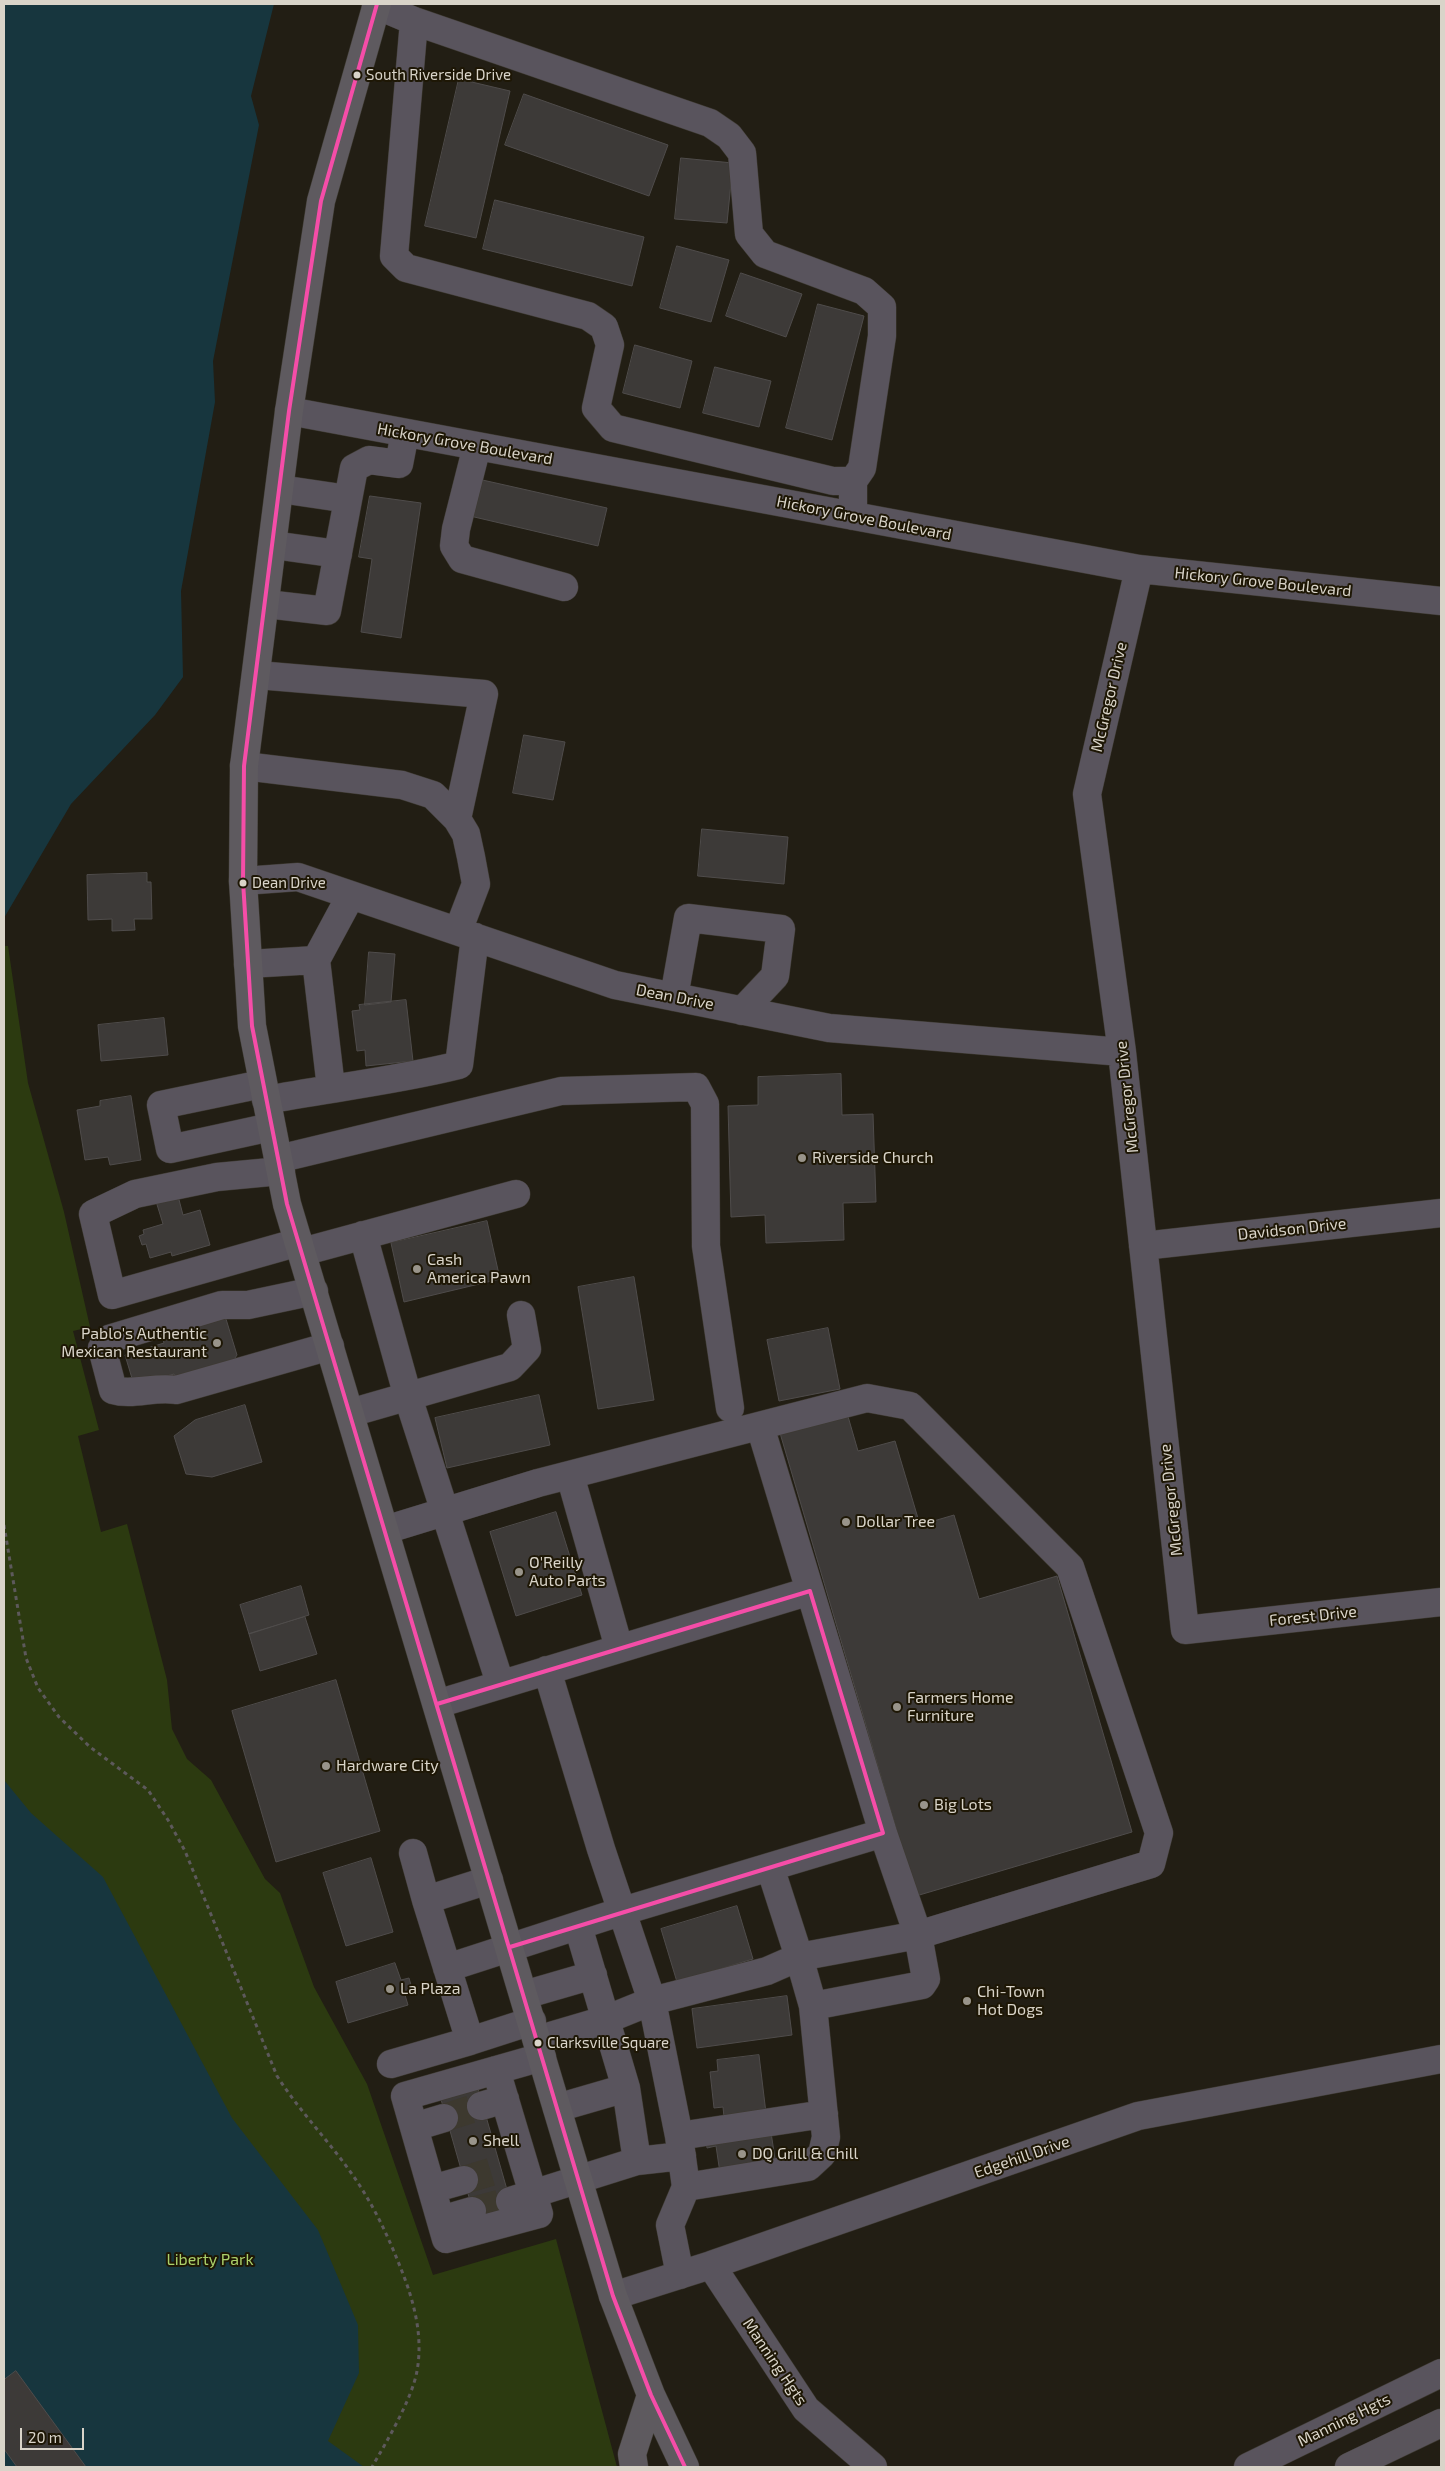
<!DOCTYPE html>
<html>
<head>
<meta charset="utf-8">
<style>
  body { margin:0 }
  #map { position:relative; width:1445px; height:2471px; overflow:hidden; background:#221e14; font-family:"Exo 2",sans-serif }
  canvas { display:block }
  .frame { position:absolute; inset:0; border:5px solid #d9d4c9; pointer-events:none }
  .scale { position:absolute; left:20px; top:2428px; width:64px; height:22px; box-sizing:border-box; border:2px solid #d9d4c9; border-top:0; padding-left:6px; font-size:15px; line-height:18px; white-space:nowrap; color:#d9d4c9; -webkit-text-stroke:4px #1e1705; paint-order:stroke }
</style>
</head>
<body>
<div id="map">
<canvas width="1445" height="2471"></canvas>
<div class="frame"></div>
<div class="scale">20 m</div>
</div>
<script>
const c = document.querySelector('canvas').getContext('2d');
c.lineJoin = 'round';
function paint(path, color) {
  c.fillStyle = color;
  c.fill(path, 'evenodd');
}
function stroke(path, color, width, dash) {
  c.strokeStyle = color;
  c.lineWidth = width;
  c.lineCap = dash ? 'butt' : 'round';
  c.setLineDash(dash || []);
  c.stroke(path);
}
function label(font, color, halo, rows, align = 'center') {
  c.font = font + ' "Exo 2",sans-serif';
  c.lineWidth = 4;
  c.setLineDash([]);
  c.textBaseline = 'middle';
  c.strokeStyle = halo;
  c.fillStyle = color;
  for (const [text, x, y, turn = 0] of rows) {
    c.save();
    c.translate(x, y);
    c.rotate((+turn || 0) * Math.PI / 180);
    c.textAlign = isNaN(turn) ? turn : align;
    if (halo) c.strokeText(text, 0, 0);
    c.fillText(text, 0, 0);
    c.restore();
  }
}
const green = new Path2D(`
  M4,946H8L28,1083L64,1212L90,1327L73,1331L99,1430L78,1436L101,1532L127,1524L167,1680L172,1729L187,1759L211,1780L265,1879L280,1893L314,1987L367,2084L433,2275L556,2239L617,2467H4Z`);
const water = new Path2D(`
  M4,4H274L251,96L259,125L213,361L215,402L181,591L183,677L155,715L71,804L4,918Z
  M4,1780L31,1813L103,1877L232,2118L318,2230L358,2325L359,2373L328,2441L364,2467H4Z`);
const building = new Path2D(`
  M459,79L510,91L476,238L425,226Z
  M524,94L668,145L649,196L505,145Z
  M681,158L733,163L727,223L675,219Z
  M495,200L644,237L632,286L483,249Z
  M677,246L729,260L711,322L660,308Z
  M741,273L802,294L786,337L726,316Z
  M818,304L864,316L832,440L786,428Z
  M635,345L692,361L680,408L623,393Z
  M715,367L771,381L759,427L703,413Z
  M478,479L607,508L598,546L470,516Z
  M370,496L421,503L401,638L361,632L372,559L359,557Z
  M524,735L565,742L553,800L513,793Z
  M702,829L788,837L784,884L698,876Z
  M147,873V882H151L152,919H134L135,930L112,931V919L88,920L87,875Z
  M369,952L395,954L391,1002L365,1005Z
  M406,1000L413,1061L366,1066L365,1050L357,1051L352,1011L360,1010L359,1005Z
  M164,1018L168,1055L101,1061L98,1025Z
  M841,1074L842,1115L873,1114L876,1202L843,1203L844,1240L766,1243L765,1215L731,1217L728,1106L758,1105V1077Z
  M131,1096L141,1160L110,1165L108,1157L85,1160L77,1110L100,1106V1101Z
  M177,1192L183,1215L200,1210L210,1245L172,1256L171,1252L150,1258L146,1244L142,1245L139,1236L144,1234L143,1230L163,1224L155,1198Z
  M487,1221L500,1279L404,1302L391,1243Z
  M634,1277L654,1400L598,1409L578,1287Z
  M212,1313L226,1319L237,1355L229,1367L177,1383L174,1374L134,1385L125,1355L164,1343L160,1328Z
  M828,1328L840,1389L779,1401L767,1340Z
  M539,1395L550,1445L447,1468L435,1418Z
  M245,1405L262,1462L212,1477L186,1474L174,1436L195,1420Z
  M847,1413L858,1451L895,1441L920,1525L954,1515L979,1599L1057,1576L1132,1832L916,1896L780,1433Z
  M556,1512L582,1595L516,1616L490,1532Z
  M301,1586L309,1615L249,1634L240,1605Z
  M305,1617L317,1654L260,1671L249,1634Z
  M336,1680L380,1831L276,1862L232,1711Z
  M371,1858L393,1932L346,1946L323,1873Z
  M737,1906L753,1959L677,1982L661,1929Z
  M395,1963L401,1980L409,1978L413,1992L405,1995L408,2005L348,2023L336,1982Z
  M787,1996L792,2035L697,2048L692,2009Z
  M759,2055L766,2113L724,2117L723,2107L714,2108L710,2072L718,2071L717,2060Z
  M477,2085L514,2214L477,2225L440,2096Z
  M770,2126L776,2165L720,2173L716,2146L707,2148L705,2135Z
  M16,2371L86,2467H17L4,2449V2380Z`);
const minorTunnel = new Path2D(`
  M444,2118L481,2106
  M464,2180L501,2169
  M472,2211L510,2201`);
const path = new Path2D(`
  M4,1525L26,1658L38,1688L59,1717L90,1747L148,1790L168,1820L185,1851L277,2076C302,2115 335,2147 360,2186C378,2214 391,2243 403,2274C415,2305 423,2338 417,2371C412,2399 387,2441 372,2467`);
const minor = new Path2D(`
  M376,5L414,21L710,123L729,136L742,153L749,234L765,254L864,291L882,307V336L862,468L853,481V516
  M414,21L394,256L406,268L588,316L604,327L610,345L596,408L613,428L833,481H853
  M289,411L1139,569L1441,601
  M477,446L456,529L454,546L462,559L564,587
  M280,489L348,499
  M273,545L338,554
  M1139,569L1087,794L1122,1052L1185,1630L1441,1602
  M266,604L327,611L354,468L369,460L399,464L405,433
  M257,675L484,694L457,819
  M244,766L402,785L433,795L457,819L466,834L471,857L476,884L458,931
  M243,881L298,877L615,985L829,1028L1122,1052
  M248,964L316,960
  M674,997L688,918L781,929L775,976L742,1011
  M262,1084L161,1105L170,1149L271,1127
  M331,1088L316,960L351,895
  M266,1100C330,1088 395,1081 459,1065L475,937
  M278,1159L561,1091L696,1087L705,1104L706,1246L730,1408
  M281,1171L217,1177L135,1194L93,1214L112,1295L299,1242
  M363,1235L408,1397L500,1683
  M1143,1246L1441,1213
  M302,1252L516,1194
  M314,1291L248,1305H222L109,1339L102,1348L113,1390C133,1396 155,1386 176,1390L330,1346
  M350,1413L510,1367L527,1349L521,1315
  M760,1426L810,1591
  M570,1475L619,1648
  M385,1530L538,1483L867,1398L910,1406L1070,1567L1159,1833L1151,1864L918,1935L926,1979L922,1985L813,2006L826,2137L822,2154L808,2167L686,2187
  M547,1670L601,1849L652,2001L679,2136L686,2187L670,2225L680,2275
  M437,1704L810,1591L883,1833L623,1911L447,1968
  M413,1853L426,1900
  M770,1867L799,1957L813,2006
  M489,1880L426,1900L470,2041L532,2021
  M578,1926L626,2088L637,2161L682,2156
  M524,1995L593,1975
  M537,2040L605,2020L652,2001L767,1971L799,1957L918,1935L883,1833
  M391,2064L470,2041
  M496,2070L539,2214L446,2239L405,2096L542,2057
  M481,2106L505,2099
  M557,2108L626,2088
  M414,2127L444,2118
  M679,2136L824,2114
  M432,2189L464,2180
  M510,2201L637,2161
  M441,2220L472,2211
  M711,2265L806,2409L873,2467
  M613,2296L711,2265L1138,2116L1441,2059
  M1248,2467L1441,2373`);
const major = new Path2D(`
  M1349,2467L1441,2423`);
const highway = new Path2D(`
  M377,4L321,201L289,411L244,766L243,881L252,1026L287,1204L578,2179L613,2296L651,2395L685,2467
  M634,2467L632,2454L651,2395`);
const bus1 = new Path2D(`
  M377,4L321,201L289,411L244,766L243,881L252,1026L287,1204L613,2296L651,2395L685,2467
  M437,1704L810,1591L883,1833L510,1947`);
const markers = [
  [357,75,4.5,"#d9d4c9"],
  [243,883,4.5,"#d9d4c9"],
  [802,1158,5,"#99948a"],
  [417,1269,5,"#99948a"],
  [217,1343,5,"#99948a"],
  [846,1522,5,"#99948a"],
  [519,1572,5,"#99948a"],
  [897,1707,5,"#99948a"],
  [326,1766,5,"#99948a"],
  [924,1805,5,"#99948a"],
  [390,1989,5,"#99948a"],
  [967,2001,5,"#99948a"],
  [538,2043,4.5,"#d9d4c9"],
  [473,2141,5,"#99948a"],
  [742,2154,5,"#99948a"]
];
const busNames = [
  ["South Riverside Drive",366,75],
  ["Dean Drive",252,883],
  ["Clarksville Square",547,2043]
];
const streetNames = [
  ["Hickory Grove Boulevard",465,444,10],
  ["Hickory Grove Boulevard",864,518,11],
  ["Hickory Grove Boulevard",1263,582,6],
  ["McGregor Drive",1109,697,-77],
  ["Dean Drive",675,997,11],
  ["McGregor Drive",1127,1097,-96],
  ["Davidson Drive",1292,1229,-6],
  ["McGregor Drive",1171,1500,-96],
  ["Forest Drive",1313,1616,-6],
  ["Edgehill Drive",1022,2157,-19],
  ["Manning Hgts",775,2362,56],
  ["Manning Hgts",1344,2420,-26]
];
const poiNames = [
  ["Riverside Church",812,1158],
  ["Cash",427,1260],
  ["America Pawn",427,1278],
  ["Pablo's Authentic",207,1334,"right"],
  ["Mexican Restaurant",207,1352,"right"],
  ["Dollar Tree",856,1522],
  ["O'Reilly",529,1563],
  ["Auto Parts",529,1581],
  ["Farmers Home",907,1698],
  ["Furniture",907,1716],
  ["Hardware City",336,1766],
  ["Big Lots",934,1805],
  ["La Plaza",400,1989],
  ["Chi-Town",977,1992],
  ["Hot Dogs",977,2010],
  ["Shell",483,2141],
  ["DQ Grill & Chill",752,2154]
];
const parkNames = [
  ["Liberty Park",210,2260]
];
paint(green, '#2c3a10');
paint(water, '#17363e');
paint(building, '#3d3a38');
stroke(building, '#4f4c4b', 1);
stroke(minorTunnel, '#3d392f', 28, [28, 14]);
stroke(minor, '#3e3a32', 29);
stroke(major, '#3e3a32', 29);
stroke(highway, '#3e3a32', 29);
stroke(path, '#5d595b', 3, [4, 4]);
stroke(minor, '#59545d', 28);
stroke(major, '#59545b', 28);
stroke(highway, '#5e5a5f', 28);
stroke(bus1, '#f54da8', 4);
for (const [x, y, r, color] of markers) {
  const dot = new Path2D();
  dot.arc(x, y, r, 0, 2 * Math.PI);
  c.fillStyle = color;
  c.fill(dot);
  stroke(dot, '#1e1705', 2);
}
label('15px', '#d9d4c9', '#1e1705', busNames, 'left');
label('16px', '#d9d4c9', '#1e1705', streetNames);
label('16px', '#d9d4c9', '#1e1705', poiNames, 'left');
label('16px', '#abd16b', '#1e1705', parkNames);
</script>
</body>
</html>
